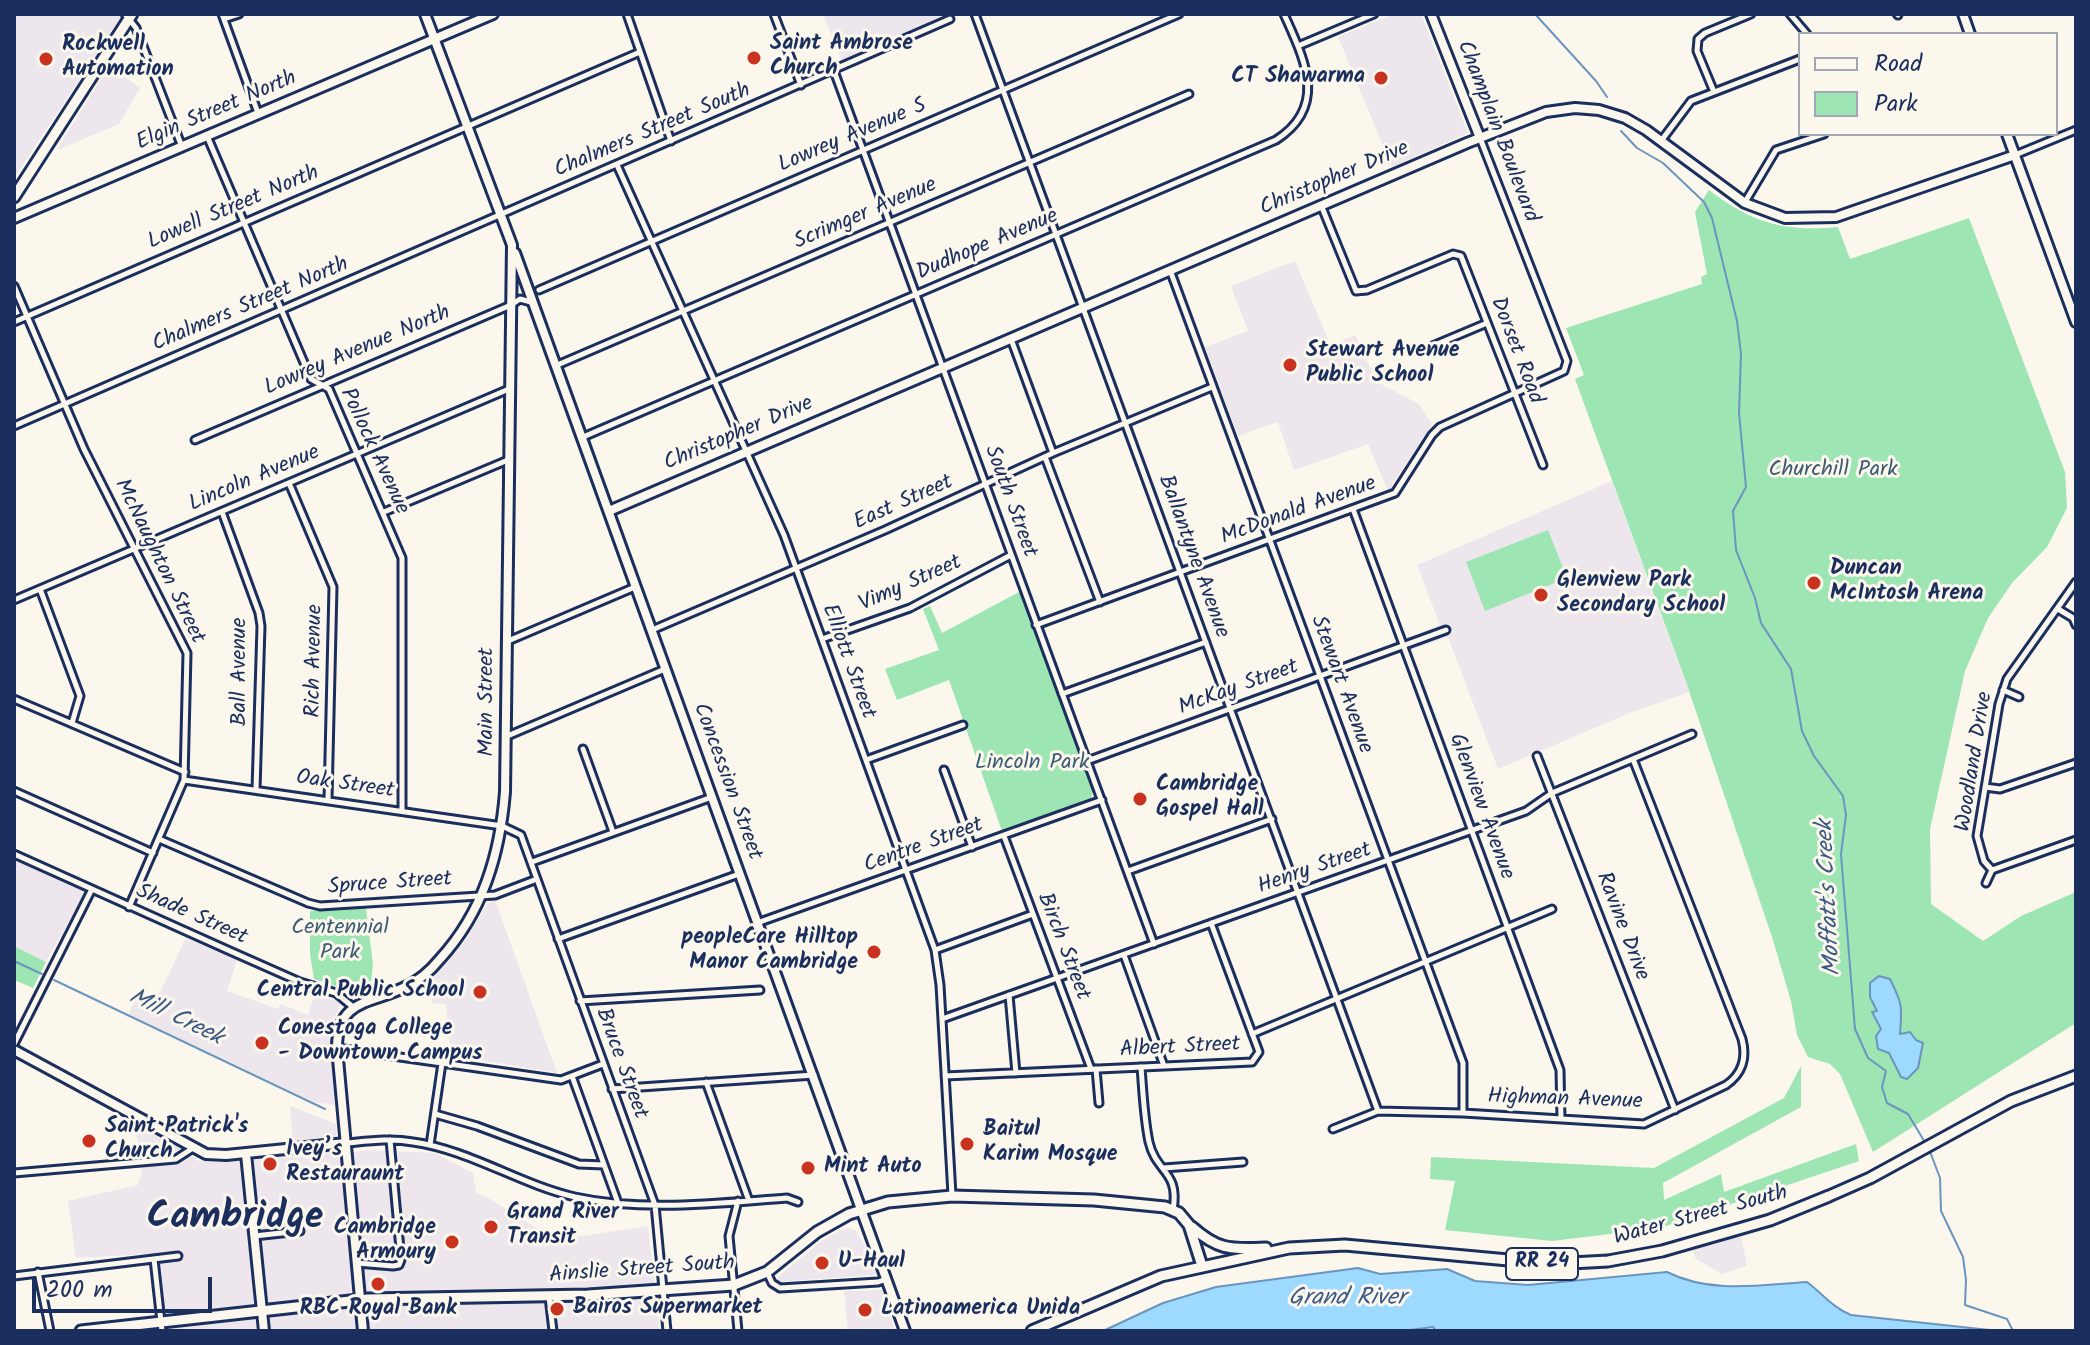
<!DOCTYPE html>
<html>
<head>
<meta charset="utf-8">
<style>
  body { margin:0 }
  #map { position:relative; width:2090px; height:1345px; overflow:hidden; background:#fbf7ec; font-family:Kalam,sans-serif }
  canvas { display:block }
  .frame { position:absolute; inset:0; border:16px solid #1b2f5e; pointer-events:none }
  .legend { position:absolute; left:1798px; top:32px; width:260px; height:104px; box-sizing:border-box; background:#fbf7ec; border:2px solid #a1a7b3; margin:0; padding:10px 14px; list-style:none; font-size:24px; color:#1b2f5e }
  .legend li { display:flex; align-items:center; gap:16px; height:40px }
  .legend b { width:40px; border:2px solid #a1a7b3 }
  .scale { position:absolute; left:32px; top:1277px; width:180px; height:36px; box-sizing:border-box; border:4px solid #1b2f5e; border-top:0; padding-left:10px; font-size:24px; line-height:28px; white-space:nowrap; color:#1b2f5e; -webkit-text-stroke:6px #fbf7ec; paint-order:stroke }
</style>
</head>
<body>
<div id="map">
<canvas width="2090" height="1345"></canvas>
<div class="frame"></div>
<ul class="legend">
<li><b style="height:10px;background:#fbf7ec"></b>Road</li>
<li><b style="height:22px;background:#9de5b2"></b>Park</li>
</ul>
<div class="scale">200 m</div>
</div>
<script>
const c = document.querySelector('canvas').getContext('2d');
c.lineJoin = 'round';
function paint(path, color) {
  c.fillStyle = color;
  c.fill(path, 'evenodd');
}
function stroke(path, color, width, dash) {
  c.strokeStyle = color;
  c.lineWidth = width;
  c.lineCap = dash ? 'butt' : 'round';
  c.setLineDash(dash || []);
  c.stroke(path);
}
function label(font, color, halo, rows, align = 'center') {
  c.font = font + ' Kalam,sans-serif';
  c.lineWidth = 6;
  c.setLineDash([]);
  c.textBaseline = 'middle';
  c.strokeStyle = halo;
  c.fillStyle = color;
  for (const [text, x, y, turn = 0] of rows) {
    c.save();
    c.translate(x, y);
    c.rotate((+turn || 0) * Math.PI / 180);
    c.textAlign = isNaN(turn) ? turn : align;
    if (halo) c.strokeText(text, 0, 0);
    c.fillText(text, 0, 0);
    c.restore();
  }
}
const built = new Path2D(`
  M14,14H121L122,16L14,178Z
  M823,14H951L842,61Z
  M1393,14H1421L1468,133L1392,167L1338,37Z
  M109,65L140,88L119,124L57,150Z
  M1295,261L1331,346L1355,335L1377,382L1419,404L1432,424L1392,485V500L1368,444L1294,470L1278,422L1238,436L1205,347L1248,331L1231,286Z
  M1612,481L1689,692L1632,712L1498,769L1448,637L1413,649L1412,652L1407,636L1410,637L1440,625L1417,565Z
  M14,860L85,892L46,962L14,946Z
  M495,900L557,1073L451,1055L446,1004L432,1003L431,981L465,941L488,903Z
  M186,938L237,960L227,991L278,1009L281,1004L308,1015L315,993L341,1003L333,1021L334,1105L314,1102L129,1014L139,992L156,1001Z
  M290,1106L336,1124L338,1154L367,1150L435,1153L473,1173L476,1193L490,1199L556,1240L648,1226L660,1331H134L157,1327L149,1254L76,1258L68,1201L138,1185L142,1170L134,1119L180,1146L198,1161H240L294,1155Z
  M850,1228L855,1230L867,1249L876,1272L874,1275L778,1282V1277L820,1242L841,1230Z
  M1741,1235L1747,1266L1722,1274L1695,1258L1693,1250Z
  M883,1290L895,1331H877L876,1328L848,1330L844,1291Z`);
const green = new Path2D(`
  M1709,190C1752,223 1784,232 1838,227L1850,259L1969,218L2065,472L2067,508L2047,547L2012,583L1988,618L1965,671L1930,829L1931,904L1983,941L2021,916L2076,892V1023L1873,1152L1840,1074L1830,1064L1808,1057L1797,1035L1791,1001L1773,940L1686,682L1575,379L1584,375L1566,328L1702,284L1701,277L1707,274L1695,212Z
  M1548,530L1567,578L1485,611L1466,562Z
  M1021,591L1093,788L1091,800L1002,831L949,680L897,700L885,669L939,650L923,609L930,606L942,633Z
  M366,908L373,965L370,989L335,986L314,979L310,954V911Z
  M14,946L46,962L33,988L14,980Z
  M1801,1066V1107L1663,1183L1664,1200L1721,1174L1724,1192L1856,1144L1859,1161L1660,1228L1552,1241L1445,1230L1455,1181L1430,1179L1431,1157L1654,1168L1784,1098Z`);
const water = new Path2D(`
  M1879,976L1890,979C1903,1005 1902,1007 1900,1034L1910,1032L1916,1040L1923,1043L1918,1068L1907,1079L1901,1077L1889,1053L1878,1049L1876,1036L1881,1029L1872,1012L1877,1011L1870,997V983Z
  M1358,1268L1380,1274L1447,1269L1475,1281L1528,1285L1667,1272C1711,1294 1759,1285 1807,1282C1823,1294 1833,1308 1851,1315L1999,1331H1436L1433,1327L1403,1331H1103L1163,1303L1216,1287Z`);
const stream = new Path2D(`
  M1535,14L1596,81L1607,97
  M1621,131L1637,148L1663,163L1704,202L1712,218L1737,321L1741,354L1739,413L1746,487L1733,511L1736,550L1755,598L1761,623L1791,669L1802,731L1814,756L1843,796L1846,815L1841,854L1855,1029L1868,1058L1886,1071L1882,1087L1887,1103L1908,1114L1926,1144
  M14,961L42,974
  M54,980L325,1109
  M1929,1149L1940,1178L1941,1211L1963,1257L1966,1280L1965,1305L2007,1319L2013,1331`);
const street = new Path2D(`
  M125,14L136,28L182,147
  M222,14L258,113
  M627,14L671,141
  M774,14L801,85
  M975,14L1378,1111
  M1790,14L1807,34
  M1897,14L1898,15
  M224,19L239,14
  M1298,46L1374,14
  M834,71L1154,944
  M1714,92L1697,51L1698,39L1705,33L1751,14
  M207,136L311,379L329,389L402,558V810
  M1661,141L1691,101L1800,59
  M2015,155L2076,130
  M617,165L784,535L935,950L940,985L952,1195
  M1745,202L1776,150L1824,134
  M1321,205L1356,291L1367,290L1453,254L1461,256L1543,465
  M1170,270L1463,1063V1113
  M14,286L84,449L187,653L184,780L129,907
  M539,290L1179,14
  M14,322L640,52
  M1011,339L1053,453
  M1418,352L1487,323
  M555,366L1189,94
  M14,426L950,19
  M583,437L1276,140C1329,106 1304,59 1284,14
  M195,440L511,305L520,299L531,302
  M1045,457L1100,602
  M289,483L333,587L328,800
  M1353,509L1560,1070L1561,1119
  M222,512L259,613L261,626L256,790
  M384,512L508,460
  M40,589L80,696L72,723
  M14,600L509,389
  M2058,609L2073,618L2076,625
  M1036,625L1395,493L1432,435L1440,427L1564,371L1567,361L1480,138
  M652,630L885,530L1053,453L1212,387
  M822,639L910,608L1011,555
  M508,641L635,587
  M2003,690L2019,697
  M1062,694L1206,642
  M14,699L185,772
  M505,737L665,669
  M583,749L613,832
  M1537,756L1675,1110
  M866,760L963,725
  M1087,761L1446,630
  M944,770L972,847
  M184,780L502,826L521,835L655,1205L667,1331
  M1985,787L2000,789L2076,763
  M14,791L153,853
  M1004,836L1091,1069
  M159,839L308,903L320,906L495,895L537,879
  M14,854L230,951L300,982L336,993L353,1007
  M532,862L712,797
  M1992,870L1984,861L1977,836L1999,704L2007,679L2076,582
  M1128,871L1272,819
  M1986,883L1992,870L2076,840
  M757,923L1102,800
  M558,939L739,874
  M935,950L1033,914
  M1124,955L1164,1066
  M1009,995L1016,1073
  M580,1001L760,990
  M942,1019L1526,811L1552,793L1692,734
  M1252,1034L1552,909
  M14,1044L92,889
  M337,1048L561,1080L603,1064
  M1141,1067C1143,1092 1144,1118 1149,1142C1156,1173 1180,1171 1173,1210
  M1096,1069L1099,1103
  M572,1076L618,1203
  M945,1076L1252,1062L1259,1052L1211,923
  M706,1082L749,1201
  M612,1089L814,1075
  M435,1114L477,1126L579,1164L604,1165
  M1333,1129L1378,1111L1463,1113L1644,1124L1726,1085C1742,1074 1747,1058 1742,1039L1633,759
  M347,1143C369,1141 391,1138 413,1142C470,1150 519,1184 575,1197C644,1212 717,1203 787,1198L798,1202
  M430,1145L442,1063
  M1164,1168L1243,1162
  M14,1173L176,1159L193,1148
  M254,1236L300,1231
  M154,1259L162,1331
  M357,1263L393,1266L399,1265L401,1260L390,1140
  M38,1272L50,1331
  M767,1272L772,1283L780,1288L878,1282L887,1279
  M14,1276L178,1256
  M549,1297L553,1331
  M738,1331L729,1236L738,1201`);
const secondary = new Path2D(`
  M1431,14L1480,138
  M1963,14L1970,34
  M2007,134L2076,322
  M14,218L493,14
  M515,253L905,1331
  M609,511L1467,143L1546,112L1575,108L1599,110L1625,118L1646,130L1745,203L1785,218L1836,217L2015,155
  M14,1050L206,1154L226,1155L346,1143
  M246,1154L264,1331
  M363,1331L337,1048C337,997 374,1004 407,986C420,980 431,970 440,959C483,912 500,854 505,792L512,245L425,14`);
const primary = new Path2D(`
  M14,197L132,14
  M1192,1227C1219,1251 1231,1249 1266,1248
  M81,1331L368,1299L588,1295L734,1285L767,1272L817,1232L849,1214L888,1202L952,1196L1094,1200L1165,1207L1179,1213L1189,1225L1202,1266
  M1032,1331L1161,1276L1289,1248L1345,1245L1552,1264L1608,1261L1662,1251L1770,1220L1829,1196L1870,1178L2011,1101L2076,1076`);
const markers = [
  [754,58,8,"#c8321e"],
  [46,59,8,"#c8321e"],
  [1381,78,8,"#c8321e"],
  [1290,365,8,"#c8321e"],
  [1814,583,8,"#c8321e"],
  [1541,595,8,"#c8321e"],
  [1140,799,8,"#c8321e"],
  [874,952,8,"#c8321e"],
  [480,992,8,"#c8321e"],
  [262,1043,8,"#c8321e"],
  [89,1141,8,"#c8321e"],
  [967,1144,8,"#c8321e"],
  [270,1164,8,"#c8321e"],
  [808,1168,8,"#c8321e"],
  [491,1227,8,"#c8321e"],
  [452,1242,8,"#c8321e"],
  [822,1263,8,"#c8321e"],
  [378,1284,8,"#c8321e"],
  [557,1309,8,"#c8321e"],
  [865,1310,8,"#c8321e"]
];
const shields = [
  [1542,1264,72]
];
const shieldNames = [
  ["RR 24",1542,1264]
];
const poiNames = [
  ["Saint Ambrose",770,45],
  ["Church",770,70],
  ["Rockwell",62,46],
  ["Automation",62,71],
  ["CT Shawarma",1365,78,"right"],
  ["Stewart Avenue",1306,352],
  ["Public School",1306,377],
  ["Duncan",1830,570],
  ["McIntosh Arena",1830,595],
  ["Glenview Park",1557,582],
  ["Secondary School",1557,607],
  ["Cambridge",1156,786],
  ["Gospel Hall",1156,811],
  ["peopleCare Hilltop",858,939,"right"],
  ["Manor Cambridge",858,964,"right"],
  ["Central Public School",464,992,"right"],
  ["Conestoga College",278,1030],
  ["- Downtown Campus",278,1055],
  ["Saint Patrick's",105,1128],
  ["Church",105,1153],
  ["Baitul",983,1131],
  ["Karim Mosque",983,1156],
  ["Ivey’s",286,1151],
  ["Restauraunt",286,1176],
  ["Mint Auto",824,1168],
  ["Grand River",507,1214],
  ["Transit",507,1239],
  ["Cambridge",436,1229,"right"],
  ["Armoury",436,1254,"right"],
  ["U-Haul",838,1263],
  ["Bairos Supermarket",573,1309],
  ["RBC Royal Bank",378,1310,"center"],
  ["Latinoamerica Unida",881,1310]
];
const streetNames = [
  ["Elgin Street North",217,112,-23],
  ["Chalmers Street South",653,132,-23],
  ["Champlain Boulevard",1496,132,69],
  ["Lowrey Avenue S",853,137,-23],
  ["Christopher Drive",1335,180,-23],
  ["Lowell Street North",234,209,-23],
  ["Scrimger Avenue",866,215,-23],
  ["Dudhope Avenue",988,246,-23],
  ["Chalmers Street North",251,306,-23],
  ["Dorset Road",1515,351,69],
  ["Lowrey Avenue North",358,352,-23],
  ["Christopher Drive",739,435,-23],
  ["Pollock Avenue",373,452,65],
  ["Lincoln Avenue",255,480,-23],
  ["South Street",1009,502,70],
  ["East Street",904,504,-24],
  ["McDonald Avenue",1299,512,-20],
  ["Ballantyne Avenue",1192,557,70],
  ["McNaughton Street",158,562,64],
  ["Vimy Street",911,585,-24],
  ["Rich Avenue",316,661,-89],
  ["Elliott Street",847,662,70],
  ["Ball Avenue",241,672,-90],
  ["Stewart Avenue",1340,685,70],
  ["McKay Street",1239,689,-20],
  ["Main Street",488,702,-90],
  ["Woodland Drive",1976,762,-81],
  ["Concession Street",726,782,70],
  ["Oak Street",345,786,8],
  ["Glenview Avenue",1480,807,70],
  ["Centre Street",924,847,-20],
  ["Henry Street",1315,870,-19],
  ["Spruce Street",390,885,-4],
  ["Shade Street",191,916,24],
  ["Ravine Drive",1621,927,69],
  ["Birch Street",1062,947,69],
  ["Albert Street",1180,1049,-3],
  ["Bruce Street",620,1064,70],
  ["Highman Avenue",1565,1101,2],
  ["Water Street South",1701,1217,-15],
  ["Ainslie Street South",642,1271,-4]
];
const parkNames = [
  ["Churchill Park",1833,471],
  ["Lincoln Park",1032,764],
  ["Centennial",340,929],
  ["Park",340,954]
];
const waterNames = [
  ["Moffatt's Creek",1831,898,-93],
  ["Mill Creek",175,1019,26],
  ["Grand River",1347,1300]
];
const townNames = [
  ["Cambridge",235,1221]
];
paint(built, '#eee6ed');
paint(green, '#9de5b2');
paint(water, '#9ed9ff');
stroke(water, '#6a95bf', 2);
stroke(stream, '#6a95bf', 2);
stroke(street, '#1b2f5e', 11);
stroke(secondary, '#1b2f5e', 14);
stroke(primary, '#1b2f5e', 15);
stroke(street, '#fbf7ec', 5);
stroke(secondary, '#fbf7ec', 8);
stroke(primary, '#fbf7ec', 9);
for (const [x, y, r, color] of markers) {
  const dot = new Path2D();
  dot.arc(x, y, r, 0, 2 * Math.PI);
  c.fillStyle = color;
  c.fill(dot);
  stroke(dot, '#fbf7ec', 3);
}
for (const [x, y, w] of shields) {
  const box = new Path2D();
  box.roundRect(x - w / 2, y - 16, w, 32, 6);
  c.fillStyle = '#fbf7ec';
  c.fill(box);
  stroke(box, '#1b2f5e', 2);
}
label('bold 20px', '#1b2f5e', null, shieldNames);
label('bold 22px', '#1b2f5e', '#fbf7ec', poiNames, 'left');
label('22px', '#1b2f5e', '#fbf7ec', streetNames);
label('22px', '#3c5c73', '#fbf7ec', parkNames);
label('italic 24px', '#3c5a86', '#fbf7ec', waterNames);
label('bold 38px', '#1b2f5e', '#fbf7ec', townNames);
</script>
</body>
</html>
